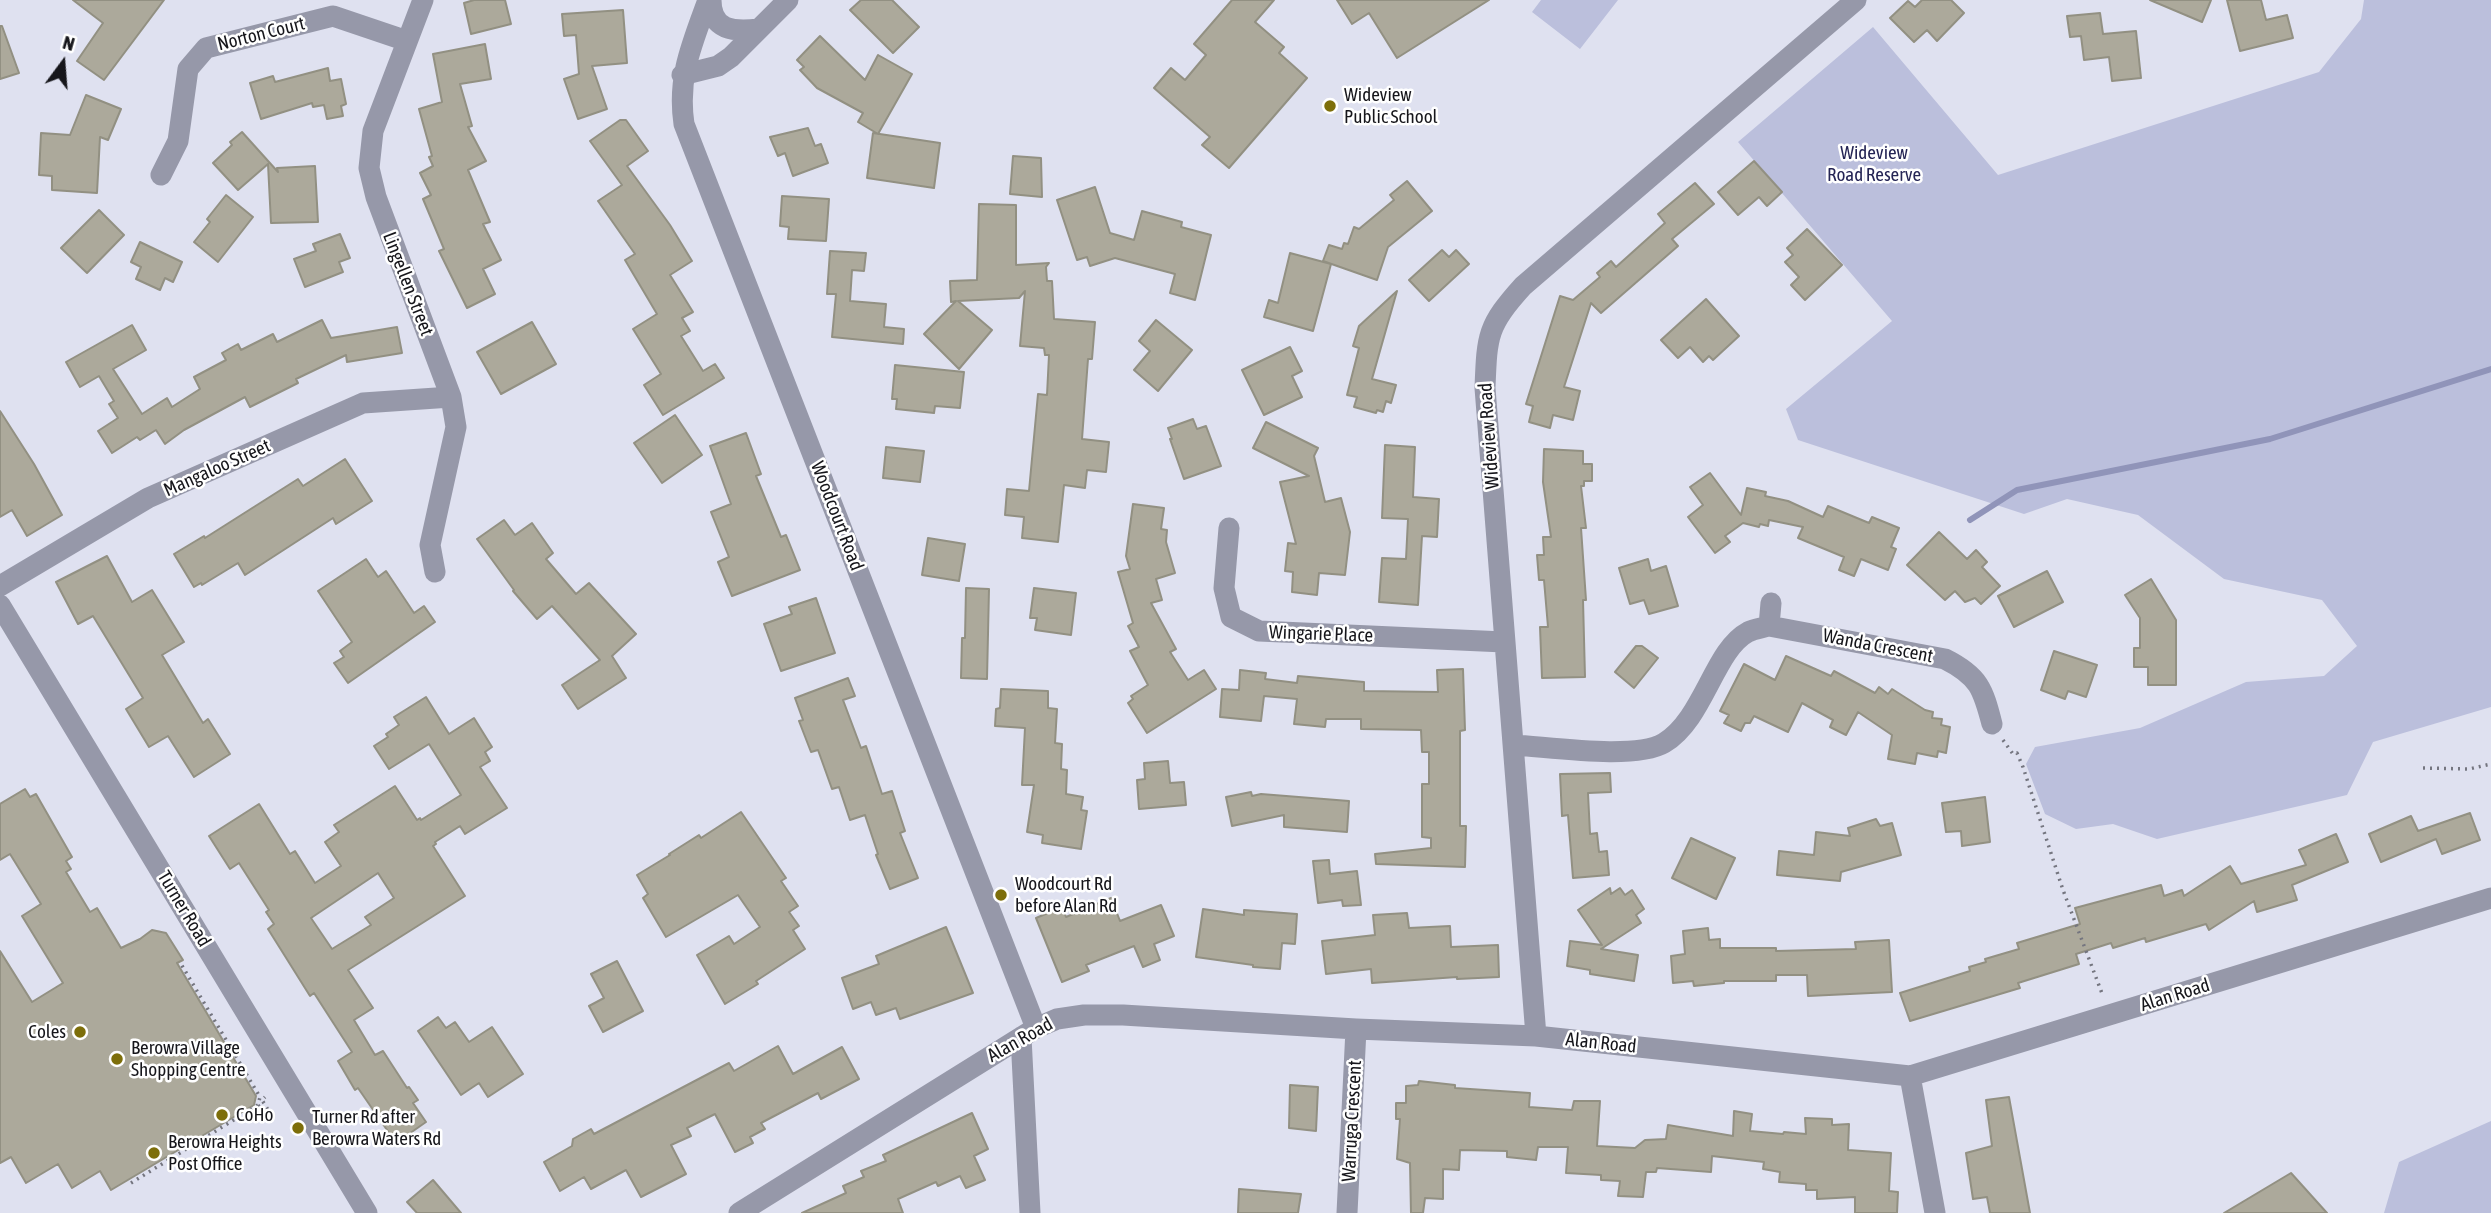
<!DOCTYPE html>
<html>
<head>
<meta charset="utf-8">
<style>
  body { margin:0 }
  #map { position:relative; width:2491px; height:1213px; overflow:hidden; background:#dfe1f0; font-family:"Asap Condensed",sans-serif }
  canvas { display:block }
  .north { position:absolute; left:28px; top:28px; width:70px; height:70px; -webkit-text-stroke:5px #fff; paint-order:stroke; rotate:16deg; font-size:19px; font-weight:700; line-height:28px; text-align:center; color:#16161b }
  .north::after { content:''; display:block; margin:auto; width:24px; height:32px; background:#16161b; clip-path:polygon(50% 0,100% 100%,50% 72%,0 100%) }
</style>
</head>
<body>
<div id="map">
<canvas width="2491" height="1213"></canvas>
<div class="north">N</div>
</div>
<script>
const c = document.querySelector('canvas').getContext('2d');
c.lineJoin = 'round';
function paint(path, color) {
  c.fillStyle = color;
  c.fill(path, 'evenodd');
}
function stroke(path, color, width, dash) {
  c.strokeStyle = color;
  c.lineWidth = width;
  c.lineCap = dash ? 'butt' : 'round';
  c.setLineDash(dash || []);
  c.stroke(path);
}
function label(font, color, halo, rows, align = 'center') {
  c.font = font + ' "Asap Condensed",sans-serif';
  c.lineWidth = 5;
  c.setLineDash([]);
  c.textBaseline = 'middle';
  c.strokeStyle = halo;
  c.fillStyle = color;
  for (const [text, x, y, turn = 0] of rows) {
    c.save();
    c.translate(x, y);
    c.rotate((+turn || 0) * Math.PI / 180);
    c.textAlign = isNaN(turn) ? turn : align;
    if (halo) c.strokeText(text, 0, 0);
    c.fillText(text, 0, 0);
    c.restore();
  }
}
const green = new Path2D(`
  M1541,0H1618L1580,49L1532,12Z
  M2364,0H2491V707L2373,742L2347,795L2157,839L2113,824L2076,829L2045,814L2026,764L2035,747L2140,728L2246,682L2324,676L2357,646L2322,600L2224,579L2138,515L2067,499L2024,514L1798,440L1786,409L1892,321L1738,142L1873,27L1998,175L2319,72L2361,19Z
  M2491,1121V1213H2384L2399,1162Z`);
const stream = new Path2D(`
  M1970,520L2017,490L2270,439L2491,369`);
const building = new Path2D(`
  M73,0H164L104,80L77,61L103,23Z
  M474,0H505L511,24L471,34L464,3Z
  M861,0H892L919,27L893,53L850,10Z
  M1232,0H1274L1255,22L1284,47L1279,53L1307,78L1229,168L1202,145L1210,137L1154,88L1171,68L1185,80L1206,55L1194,44Z
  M1337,0H1489L1397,58L1369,13L1352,24Z
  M1922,0H1951L1964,13L1937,41L1927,30L1914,42L1890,18L1908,1L1915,7Z
  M2150,0H2211L2202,22Z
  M2227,0H2261L2266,20L2287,15L2293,38L2240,51Z
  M623,10L627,63L592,66L607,109L578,119L564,79L579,74L576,35L564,36L562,14Z
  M2100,13L2103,34L2136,31L2141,78L2112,81L2109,57L2084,60L2081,36L2070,37L2067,16Z
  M0,26H2L19,73L0,79Z
  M820,36L865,80L878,55L912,74L878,134L858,122L863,113L817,88L800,70L804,67L797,60Z
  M485,44L491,79L460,84L472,126L468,127L486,161L468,170L490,222L483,224L501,260L483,269L495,294L467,308L439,251L444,249L423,199L431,195L420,173L433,166L429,157L432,156L419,109L442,102L433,54Z
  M328,68L330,81L341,79L346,104L341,106L343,116L327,119L324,105L313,107L312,103L261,119L250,83L273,76L275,82Z
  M86,95L121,109L108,140L100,137L97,193L52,190V176L39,175L41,133L70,135Z
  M620,120H626L648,151L627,166L670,225L692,261L670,275L693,312L682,318L690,331L681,336L703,371L715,364L724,378L663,415L644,385L661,374L633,329L657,314L625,260L635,254L598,201L622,185L590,141Z
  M808,128L815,146L821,144L828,163L793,176L785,153L778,156L770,137Z
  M242,132L278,172L277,168L315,166L318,222L271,223L268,164L238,190L213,163L232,145L230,142Z
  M873,133L940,143L934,188L867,178Z
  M1013,156L1041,158L1042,197L1010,194Z
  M1754,161L1782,192L1767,206L1759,197L1738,215L1718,192Z
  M1407,181L1432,211L1388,247L1377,280L1323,261L1329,245L1342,249L1344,243L1348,244L1354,227L1359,229L1394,200L1390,195Z
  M1695,183L1714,204L1672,239L1678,246L1601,313L1591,303L1564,387L1580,391L1573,420L1553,415L1550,428L1529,422L1533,406L1526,404L1560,296L1573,300L1600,277L1597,273L1611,261L1616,267L1665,223L1658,214Z
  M1095,187L1110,233L1134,240L1142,211L1182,222L1181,227L1211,235L1195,300L1170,293L1175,274L1115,258L1090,266L1087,257L1077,260L1057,200Z
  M226,195L253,217L218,262L194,242L210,222L207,219Z
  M782,196L829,199L826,241L788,239L789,227L780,226Z
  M979,204L1016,205V265L1049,263L1046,267L1047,281H1052L1054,319L1095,322L1092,359H1088L1082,439L1109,442L1106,472L1087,470L1085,488L1064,485L1058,542L1022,538L1024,517L1005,515L1007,489L1029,491L1038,394L1047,395L1049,355H1045L1044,348L1020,346L1025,291L1019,298L958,301L992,330L959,369L924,334L956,301L951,302L950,281L977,280Z
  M99,210L124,235L87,273L61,248Z
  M1807,229L1842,265L1805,300L1791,285L1799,277L1785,262L1793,255L1787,248Z
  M340,234L350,258L339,262L343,272L305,287L294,259L316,251L313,244Z
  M140,242L182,262L173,282L165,278L160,290L136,279L141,267L131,262Z
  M1442,250L1449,257L1456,250L1469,264L1429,301L1409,280Z
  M830,251L866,253L864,271L852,270L850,301L886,304L884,327L904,329L903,344L832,337L836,294H827Z
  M1290,253L1331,264L1313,331L1264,317L1269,300L1278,303Z
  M1397,291L1372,379L1396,385L1391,403L1386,401L1383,412L1377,410L1376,413L1354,407L1357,397L1347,395L1359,348L1353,346L1359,326Z
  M1706,299L1739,336L1713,360L1709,356L1703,362L1690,347L1678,358L1661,340Z
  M322,320L331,338L397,327L402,353L347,362L346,355L296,379L298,383L250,407L245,397L184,430L165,444L156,430L140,440L137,437L112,453L98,431L118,418L109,404L114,401L99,376L80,387L66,362L132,325L146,350L113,369L142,414L167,398L172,407L200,389L194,377L226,360L222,353L238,344L241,350L273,334L277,342Z
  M1156,320L1192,350L1158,391L1134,370L1150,351L1139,341Z
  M532,322L556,364L501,394L477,352Z
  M1290,347L1302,371L1292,376L1302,397L1264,415L1242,370Z
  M895,365L964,372L960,408L935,406L934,413L896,409L897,399H892Z
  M0,411L34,464L62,515L27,536L12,510L0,517Z
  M675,415L702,455L662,483L634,443Z
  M1193,419L1197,429L1206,426L1221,466L1184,479L1170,439H1172L1168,428Z
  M1266,422L1318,448L1314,456L1325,502L1341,498L1350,532L1345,575L1319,573L1317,595L1292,592L1293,572L1285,571L1288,543L1296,544L1280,482L1309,476L1253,448Z
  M746,433L761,474L756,476L781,537L786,535L800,570L732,596L718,562L729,557L711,512L731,504L710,446Z
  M1385,445L1415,447L1413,497L1439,499L1437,537L1422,536L1418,605L1379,602L1382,558L1406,559L1408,519L1382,518Z
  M886,447L924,451L920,482L883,478Z
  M1544,449L1583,451V464H1592V481H1584V486H1581L1586,528H1581L1586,600H1583L1585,677L1542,678L1540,627H1548L1544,580H1539L1537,555H1544L1543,537H1551L1543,482Z
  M345,459L372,501L336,524L333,518L245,575L238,563L202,585L201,583L194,587L174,554L204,536L205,538L298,479L303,486Z
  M1710,473L1741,515L1747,488L1766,492L1765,496L1788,501L1823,517L1828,506L1869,523L1872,517L1899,528L1891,547L1896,549L1888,570L1861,559L1854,576L1839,570L1844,557L1798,538L1803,527L1769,520L1768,526L1760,524L1759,527L1743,523L1725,536L1730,542L1715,553L1688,517L1703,505L1690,487Z
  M1133,504L1164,508L1161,529L1167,530L1166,542L1175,573L1156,579L1162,600L1151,603L1176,649L1170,652L1188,680L1204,670L1216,689L1147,733L1128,703L1133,699L1131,696L1148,685L1130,651L1139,647L1128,626L1133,623L1118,572L1130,569L1126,556Z
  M504,520L515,535L532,523L553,553L546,559L576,594L589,583L636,634L612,656L626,678L578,709L562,685L600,660L552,606L537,619L513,591L514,590L477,539Z
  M1939,532L1967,559L1976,550L1987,562L1982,567L2000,586L1981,604L1975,598L1965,602L1955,591L1945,600L1907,565Z
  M928,538L965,544L959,581L922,575Z
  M107,556L132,602L152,590L184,642L162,655L203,723L208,719L230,754L194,777L168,736L149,747L126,709L143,698L93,616L78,624L56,582Z
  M366,559L378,577L386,571L414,613L424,606L435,622L348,683L334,663L344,657L340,651L352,642L318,591Z
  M1648,559L1651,571L1666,566L1678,606L1649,614L1644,600L1630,604L1619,568Z
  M2047,571L2063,602L2014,627L1998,596Z
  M2151,579L2176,620V685H2148V667H2134V648H2140V618L2125,595Z
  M966,588L989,589L987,679L961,678L962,638H965Z
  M1034,588L1076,593L1071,635L1035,630L1037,618H1030Z
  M816,598L835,653L781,671L764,624L792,614L789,607Z
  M1636,646H1642L1658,658L1634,688L1615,672Z
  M2054,651L2097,665L2086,697L2068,691L2065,699L2041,690Z
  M1786,656L1831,676L1834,671L1875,693L1879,687L1888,694L1892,689L1925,710L1933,712L1932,718L1942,719L1941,725L1950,727L1946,753L1938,751L1937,757L1917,753L1915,764L1888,759L1892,735L1858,712L1846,735L1830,727L1833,720L1802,703L1788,732L1754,716L1750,723H1745L1741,731L1724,723L1729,715L1720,711L1744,664L1775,680Z
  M1463,669L1465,730L1460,731V826H1466L1465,867L1376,864L1375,854L1431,848V838L1422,837V784H1429V752H1422L1421,730L1361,729V719H1326L1325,727L1294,724L1297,699L1264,696L1261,721L1220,717L1222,689L1239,690L1240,670L1266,673L1265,679L1297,683L1298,676L1364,682V691L1438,692L1437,670Z
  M848,678L855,696L843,700L861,748L866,746L882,794L892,791L905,831L900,833L918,878L890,889L876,855L878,854L865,815L850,820L839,787L832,789L818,750L811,752L799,721L803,720L795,698Z
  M1001,689L1048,691V708L1057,709L1055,743L1062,744L1061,769L1067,770L1066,794L1083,797L1081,810L1087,811L1081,849L1042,843L1043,835L1027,832L1034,785H1022L1025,728L995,726L996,709L1000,708Z
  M426,697L449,734L474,718L492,747L485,752L490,761L480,767L507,808L465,834L460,826L435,842L436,844L433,846L465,896L348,970L373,1008L354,1020L375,1055L383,1051L407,1088L409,1087L418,1100L413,1103L426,1122L396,1143L358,1088L355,1090L338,1061L352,1052L314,993L310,996L268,929L274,924L266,912L269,910L239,863L230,869L209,836L259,804L290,854L295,851L315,883L341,866L325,842L339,832L334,825L395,786L417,820L420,818L421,820L461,795L429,744L389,769L374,746L388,737L386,734L399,725L394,717ZM378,873L394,898L365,917L371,925L332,949L311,918Z
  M1168,761L1170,783L1184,782L1186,805L1139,809L1137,780L1145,779L1144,763Z
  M1610,773L1611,792L1588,793L1590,834L1597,833L1599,852L1607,851L1609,875L1573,878L1568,815L1562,816L1560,774Z
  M25,789L30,797L36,794L72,857L66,861L71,869L66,872L90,912L97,908L121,948L140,939L152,930L166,933L183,960L177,963L256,1096L254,1105L111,1190L100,1171L72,1188L58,1164L26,1183L11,1157L0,1163V951L32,1002L63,983L22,916L41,904L10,854L0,860V804Z
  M1251,792L1252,796L1261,794L1349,801L1347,832L1284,827V815L1232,826L1226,797Z
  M1985,797L1990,842L1962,846L1961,831L1946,832L1942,803Z
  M741,812L786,878L781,881L798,906L789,912L799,926L793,930L805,949L756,981L758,984L725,1004L697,955L729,936L734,944L760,927L738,895L666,937L643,898L648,894L637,875L670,855L669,854L699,835L701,838Z
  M2470,813L2480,840L2442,854L2436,839L2381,862L2369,834L2411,816L2418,831Z
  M1876,819L1880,826L1892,823L1901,855L1841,872L1840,881L1777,875L1779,851L1814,855L1816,832L1850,836L1848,828Z
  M2336,834L2348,862L2292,885L2297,900L2257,912L2254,901L2209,930L2206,924L2146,942L2145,938L2113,948L2111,943L2076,954L2079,964L2018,983L2020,988L1910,1021L1900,993L1970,971L1969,967L1986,962L1985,959L2019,949L2017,943L2080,924L2075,908L2161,885L2164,896L2182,890L2184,896L2230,866L2241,884L2306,865L2299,850Z
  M1691,838L1735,858L1716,899L1672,878Z
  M1329,860L1330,874L1357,871L1361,905L1343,906L1342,900L1318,903L1313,861Z
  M1610,888L1611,894L1620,888L1625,895L1632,890L1644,909L1636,915L1641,923L1601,949L1638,955L1634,981L1590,974V970L1567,966L1570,941L1602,945L1578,910Z
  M1111,898L1120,921L1161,905L1174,936L1154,944L1160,960L1143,967L1134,946L1086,965L1089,971L1062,982L1036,918L1062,907L1066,917Z
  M1203,909L1244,915V910L1297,914L1295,944L1282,943L1280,969L1253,967V965L1196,957Z
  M1407,913L1409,928L1450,926L1451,947L1498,945L1499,977L1457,979V977L1372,983L1371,969L1326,974L1322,941L1375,935L1373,915Z
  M946,927L973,993L900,1019L896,1008L876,1015L871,1002L853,1009L842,978L879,964L876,956Z
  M1708,928L1709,940L1720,939V948H1776V951L1856,949L1855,942L1889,940L1892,992L1808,996L1807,975H1776V981H1724V983L1694,986L1693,981L1673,983L1671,956L1685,954L1683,931Z
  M617,961L643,1011L603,1032L589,1006L604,998L591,974Z
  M438,1017L446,1028L455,1022L469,1042L492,1027L523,1074L488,1097L479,1083L461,1095L418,1031Z
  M778,1046L793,1074L842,1047L859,1079L821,1099L818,1093L761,1123L765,1129L750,1137L753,1143L735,1152L715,1114L687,1128L691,1136L671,1145L686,1174L641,1197L626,1170L591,1189L584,1177L560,1191L544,1162L572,1146L573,1139L591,1129L594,1134L729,1063L734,1071Z
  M1419,1081L1455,1085V1088L1530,1093L1529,1107L1572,1110L1574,1101H1600L1597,1146L1635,1148L1645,1140L1666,1139L1668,1125L1733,1136L1734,1111L1752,1114L1750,1131L1783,1134L1784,1132L1806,1134L1805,1118L1832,1119V1125L1849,1124L1848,1150L1891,1153L1889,1191L1898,1192L1897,1213H1855V1197L1817,1199V1190H1806V1184L1779,1182L1780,1172L1763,1169L1764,1162L1712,1156L1711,1172L1657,1168L1656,1172H1646L1643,1197L1618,1196L1620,1181L1601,1180V1175L1566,1173L1568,1147H1538L1536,1160L1507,1157V1151L1460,1150L1459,1170L1443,1169V1199L1425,1198L1423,1213H1411L1410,1163L1397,1159L1400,1119H1396V1103H1406V1086L1418,1085Z
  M1290,1085L1318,1087L1316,1131L1289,1128Z
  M2009,1097L2030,1213H1990L1987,1197L1973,1199L1966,1153L1992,1146L1986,1100Z
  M972,1113L988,1149L974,1156L985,1180L966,1188L960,1176L938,1186L936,1182L898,1199L903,1213H802L846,1193L843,1186L864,1177L861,1171L886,1161L883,1155Z
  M2291,1173L2327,1213H2224Z
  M433,1180L461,1213H417L407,1202Z
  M1239,1189L1301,1194L1298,1213H1238Z`);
const path = new Path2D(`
  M2003,740L2013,754L2017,753L2023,767L2063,890L2103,996
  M2423,768L2469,769L2491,764
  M258,1105L268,1121L273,1118L262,1100L265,1097
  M131,1183L258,1105L260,1097L181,964`);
const street = new Path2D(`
  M423,0L373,131L369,168L376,197L451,397L456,427L430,545L435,572
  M708,0C692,44 677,77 684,124L1036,1028
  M711,0C711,31 734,32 759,29
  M682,75L718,66L731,57L788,0
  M161,175L178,141L188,69L206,48L333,16L407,41
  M1229,528L1224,588L1231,617L1259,631L1504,642
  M0,586L148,498L363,403L451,397
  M0,605L367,1213
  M1769,626L1771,603
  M1514,745C1550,747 1635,760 1664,743C1704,719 1714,650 1748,632C1754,629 1762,628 1769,626L1945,659C1979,676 1983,689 1992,724
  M1536,1036L1485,388C1487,335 1487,326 1523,286L1856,0
  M1021,1037L1030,1213
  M1910,1076L1935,1213
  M739,1213L1036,1028L1057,1019L1084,1015H1123L1356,1029L1536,1036L1910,1076L2491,898
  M1347,1213L1356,1029`);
const markers = [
  [1330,106,7,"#7d6e0a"],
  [1001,895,7,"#7d6e0a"],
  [80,1032,7,"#7d6e0a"],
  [117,1059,7,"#7d6e0a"],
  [222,1115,7,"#7d6e0a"],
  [298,1128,7,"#7d6e0a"],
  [154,1153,7,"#7d6e0a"]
];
const streetNames = [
  ["Norton Court",261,34,-14],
  ["Lingellen Street",408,284,69],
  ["Wideview Road",1489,436,-94],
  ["Mangaloo Street",217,468,-24],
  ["Woodcourt Road",837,516,69],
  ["Wingarie Place",1321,634,2],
  ["Wanda Crescent",1878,646,11],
  ["Turner Road",184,909,59],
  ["Alan Road",2175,995,-17],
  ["Alan Road",1020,1040,-29],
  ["Alan Road",1601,1043,6],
  ["Warruga Crescent",1352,1121,-87]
];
const poiNames = [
  ["Wideview",1344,95],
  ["Public School",1344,117],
  ["Woodcourt Rd",1015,884],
  ["before Alan Rd",1015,906],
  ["Coles",66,1032,"right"],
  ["Berowra Village",131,1048],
  ["Shopping Centre",131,1070],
  ["CoHo",236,1115],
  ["Turner Rd after",312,1117],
  ["Berowra Waters Rd",312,1139],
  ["Berowra Heights",168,1142],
  ["Post Office",168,1164]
];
const parkNames = [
  ["Wideview",1874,153],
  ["Road Reserve",1874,175]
];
paint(green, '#bbbfdc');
stroke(stream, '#9094b9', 6);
paint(building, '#aca99b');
stroke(building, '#929082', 2);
stroke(path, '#74757f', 3.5, [2, 5]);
stroke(street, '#9698a9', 21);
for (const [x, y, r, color] of markers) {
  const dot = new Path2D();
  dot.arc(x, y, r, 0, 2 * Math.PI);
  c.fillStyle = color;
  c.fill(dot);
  stroke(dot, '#fff', 2.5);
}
label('19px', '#16161b', '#fff', streetNames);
label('19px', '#16161b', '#fff', poiNames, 'left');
label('19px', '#252555', '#fff', parkNames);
</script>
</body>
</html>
